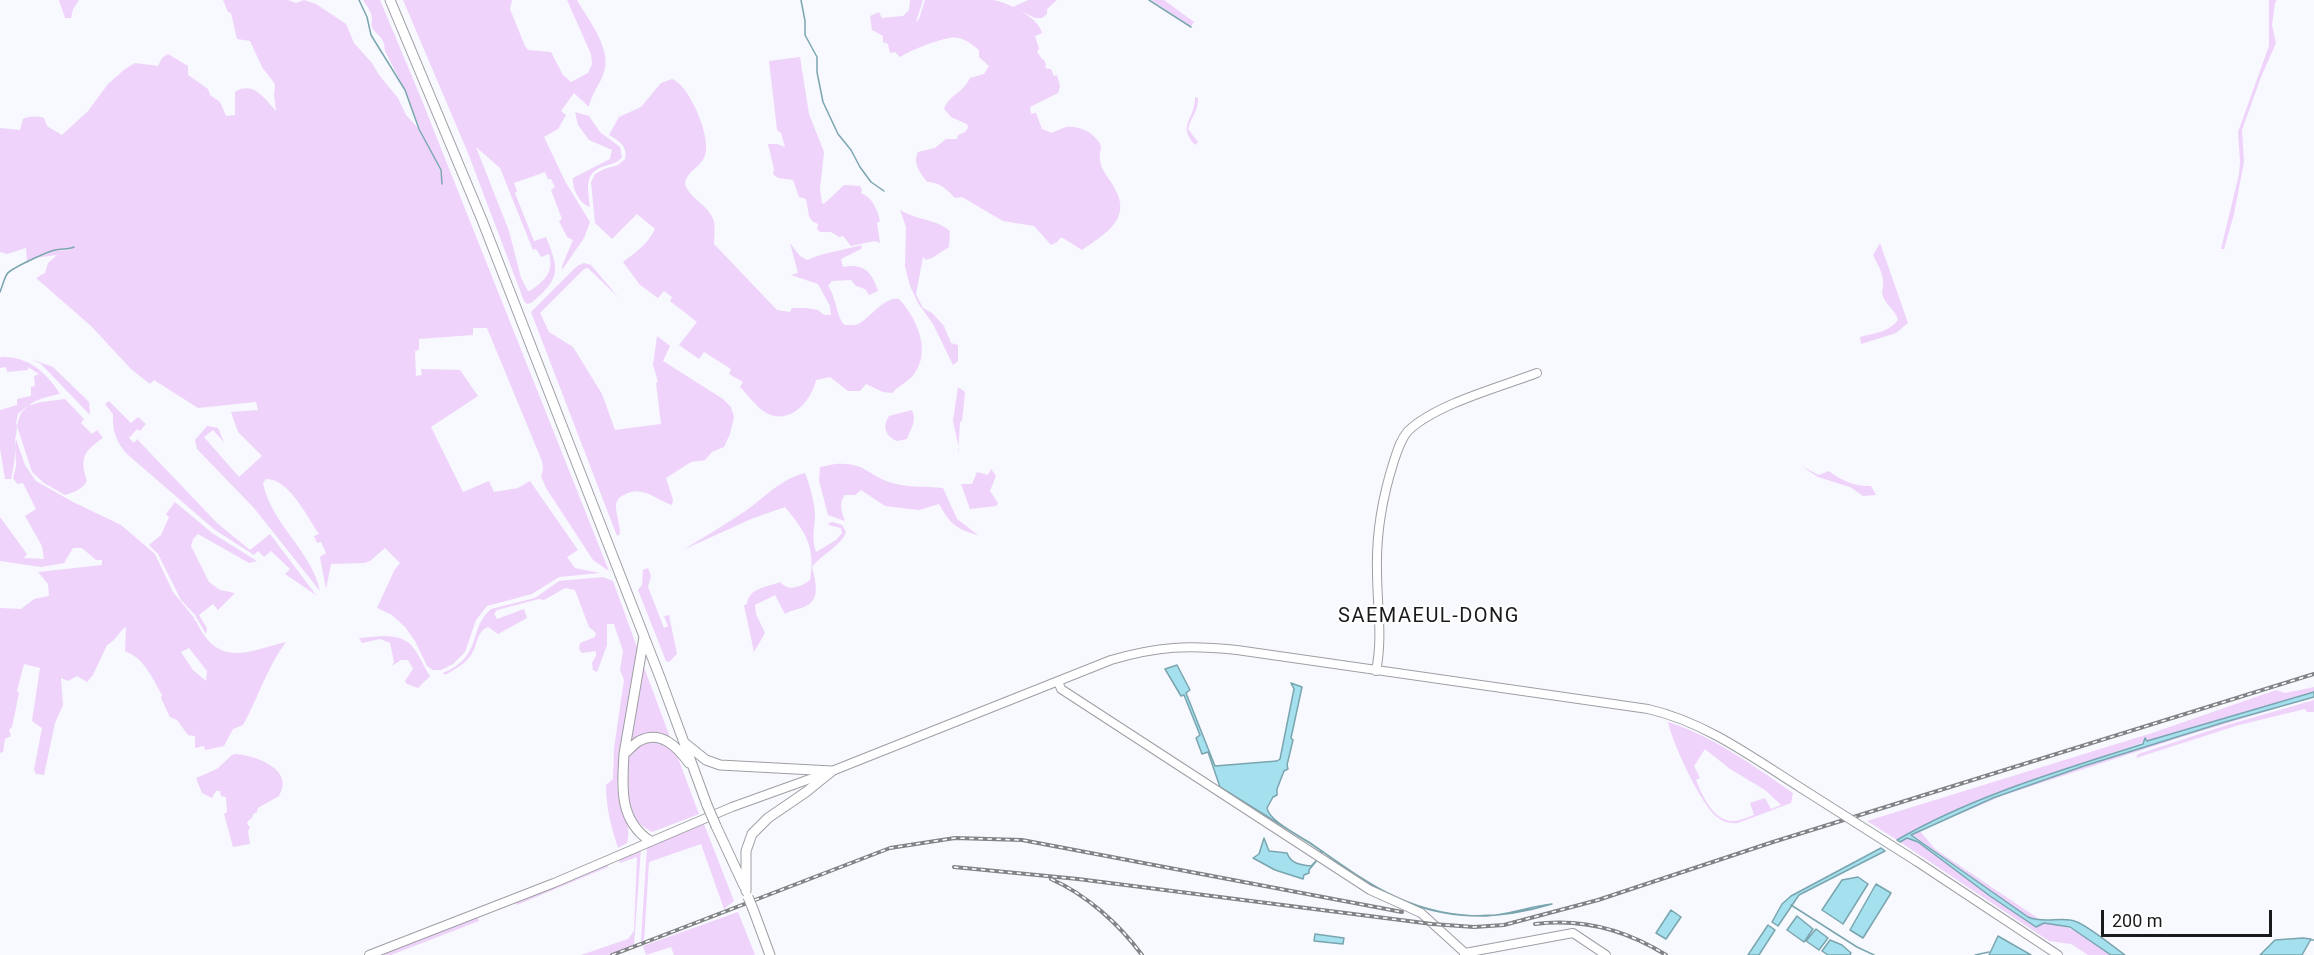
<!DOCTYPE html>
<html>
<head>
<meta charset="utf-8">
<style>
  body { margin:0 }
  #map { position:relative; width:2314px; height:955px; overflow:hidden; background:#f7f9fe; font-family:Roboto,sans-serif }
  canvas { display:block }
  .scale { position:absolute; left:2101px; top:910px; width:171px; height:27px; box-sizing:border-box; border:3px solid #191a1c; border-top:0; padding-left:8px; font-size:18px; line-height:21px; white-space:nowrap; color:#191a1c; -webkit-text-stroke:4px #fff; paint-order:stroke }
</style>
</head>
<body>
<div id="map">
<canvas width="2314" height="955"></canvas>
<div class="scale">200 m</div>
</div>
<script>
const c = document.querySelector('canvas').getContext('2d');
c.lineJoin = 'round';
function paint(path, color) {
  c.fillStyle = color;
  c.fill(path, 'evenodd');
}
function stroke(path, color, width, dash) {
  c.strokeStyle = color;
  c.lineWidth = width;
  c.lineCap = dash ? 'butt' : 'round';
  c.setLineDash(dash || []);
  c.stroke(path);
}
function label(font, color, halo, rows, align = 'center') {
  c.font = font + ' Roboto,sans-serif';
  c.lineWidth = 4.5;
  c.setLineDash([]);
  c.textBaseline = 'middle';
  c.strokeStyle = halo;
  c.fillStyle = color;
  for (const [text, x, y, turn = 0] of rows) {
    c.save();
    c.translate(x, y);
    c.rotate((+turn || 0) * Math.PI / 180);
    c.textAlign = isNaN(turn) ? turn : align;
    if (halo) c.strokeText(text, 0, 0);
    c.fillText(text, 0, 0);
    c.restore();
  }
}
const green = new Path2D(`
  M59,0H79L73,9L71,18H65Z
  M223,0H288L296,3L304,0L316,4L346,24L354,43L372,63L379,75L398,98L406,115L419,129L440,170L442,184L441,170L420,129L405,90L385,51C384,35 378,38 372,27C371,24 372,21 372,18C372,12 366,5 363,0H380L421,98L609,571L593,560L546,488L541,476L543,470L542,461L487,328H473V335L419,339V350L415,351L416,376L422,375L421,369L460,370L478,396L431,427L463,492L489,481L494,492L518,488L530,481L578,550L567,557L575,568L600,573L559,577L532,594L487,606L476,620L465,652L453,664L441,670H433L427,666L415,641L405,627L392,615L377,608L394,571L400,563L385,548L370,561L364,563L331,564L326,589L320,557L326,553L321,542L317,543L314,536L319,534C307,517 289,478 266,479L263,483C271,524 312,551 320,591L254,508L197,449L195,440L207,426L218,428L224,442L213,430L204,437L239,477L262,456L238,432L231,412L258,410L256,402L198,408L154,380L150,384L131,369L91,326L36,278L45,273L48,263L57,255L34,258L55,251L69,250L75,246C59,253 42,250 27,263L26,248L7,254L0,252V128L20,130L23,119C31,116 36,116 44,118L47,126L62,135L88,111L108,84L125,69L135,63L158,66L162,58L168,54L188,66V75L208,89L210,95L220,102L226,116L235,115V92C253,80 266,100 276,111L274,95L275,84L262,67L250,41L237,39L231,13L228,12Z
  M403,0H512L510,9L525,46L528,50L551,52L563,75L571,82L588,73L592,64L591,54L567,0H577C589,21 612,49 604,72C600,85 591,94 589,107L574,93L561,111L566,115L558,129L544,137L566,183L590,222L584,238L562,270V266L573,240L567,237L559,221L562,219L551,190L555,187L551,179H548L545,172L514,183L517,191L515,193L534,241L546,237C560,271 560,279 531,303L527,304L524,301L468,153ZM476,147L500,168L533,250L536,249L541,257L549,254C554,273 545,280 530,291H528L521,278L509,231Z
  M910,0H923L916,22L919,19L925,0C947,0 971,0 993,0C1009,3 1038,17 1042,33L1035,36L1039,49L1037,51L1041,58L1044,60L1046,65L1045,68L1051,69L1054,76L1057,75L1060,86L1058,93L1030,107L1031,114L1036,113L1042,129L1052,133C1056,131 1062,128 1067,127C1080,125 1096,134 1101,146C1101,150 1099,155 1100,160C1101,171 1110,179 1115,189C1132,219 1105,234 1082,250L1063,238H1060L1057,242L1051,245L1034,226L1003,221L962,197L955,198C948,190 938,181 927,182C921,173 912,164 918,152L935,148L946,139H957L958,135L965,132L968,128L967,124L951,117L944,109C950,94 962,94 970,78L984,74L989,66L979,57V50C959,33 953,36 931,43C920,47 910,51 900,57L895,52L890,53L888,44L883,42V36L872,30L870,16L879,12L882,18L903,16L909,10Z
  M1028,0H1057L1047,9V14L1042,18H1035L1013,7Z
  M1151,0H1164L1194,22L1191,26Z
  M2269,0H2277L2275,3L2272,25L2276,43L2261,77L2242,130L2244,162L2234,214L2224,249H2221L2239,174L2240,162L2238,132L2269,46Z
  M800,57L809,114L824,152L820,189L822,204L825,203L844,185L860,186L862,190L861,193C873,198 877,209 880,221L877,223L880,243L875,241L851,246L843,236L839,237L831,232H820L817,229L818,224L812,221L809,216L806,199L799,197L793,180L778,178L773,174L774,169L768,144H777L785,147L781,133L777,130L769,61Z
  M672,79C689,84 714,141 704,158C698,169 687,171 685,184C690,199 707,204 713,219C716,226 714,236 714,244L777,310L790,312L792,308H806L818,310L824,315H831L830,306L818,284L791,275L798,273L790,243L800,256L807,260L820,255L862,245L861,249L841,259L843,267C864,263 872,272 878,291L869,295L865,289L856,286L851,280L832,281L828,286C837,298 836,318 845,325C850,325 856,326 860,323C872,316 884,297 899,299C915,316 931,348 916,371C911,381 900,384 892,393L883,392L866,384L860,391H848L830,377L816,380C811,402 788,428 763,411C755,405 747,394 740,387L743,382L729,374L731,369L704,352L699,359L679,345L697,322L670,301L672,297L664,291L658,298L640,285L623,262C636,252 648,244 655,229L637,214L612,239L595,223L591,182L595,174L604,169L618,165L625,159C628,146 619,141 609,135L619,117L641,107L661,83Z
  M1195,97L1198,98C1199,110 1191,117 1188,129L1198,142L1195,145C1176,124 1196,119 1195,97Z
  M575,112L589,116L600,132L620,147L622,157C617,163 612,164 605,166C583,172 588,189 590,207C580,204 572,189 573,178L610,159L612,150L589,140L578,125Z
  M900,210C916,220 936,219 950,231L949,247L932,258L926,260L923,257L916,294L923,308L932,313L944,326L951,343L958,345V361L953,365L933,324L918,303L910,286L905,266L906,227Z
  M1880,243L1908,323L1896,333L1861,344L1860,337C1874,333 1888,333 1898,320C1896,310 1886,306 1883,296C1881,291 1884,287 1883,282C1883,272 1877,264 1873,255Z
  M584,263L591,265L619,298L588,268L584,269L540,313L549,332L573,347L602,394L615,430L661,424L656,383L658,382L653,365L657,336L670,346L663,361L723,399L731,407L734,417L730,434L724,447L712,452L705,460L691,462L666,478L673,500L672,505C656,500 642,484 624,495C619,497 616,501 616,506C616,515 620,525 620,534L617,536L531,312L577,266Z
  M2,357C28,356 47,373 60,394C0,405 24,431 11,479H5L0,449V410L17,405V399L31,396V387L35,386L34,376L39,374L28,367V370L7,372L6,367L0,368V358Z
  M31,359L53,367L89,402L90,415L41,364Z
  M958,387L965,392L962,421L960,422L958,456L959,448L953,421Z
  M65,399L84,419L81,423L92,434L97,430L103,438C84,451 79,458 87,481C82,490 74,492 65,495L44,483L32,472L16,423L18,414L27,406L41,402Z
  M109,401L131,423L138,417L146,424L140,431L137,429L129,438L134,443L137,439L217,523L250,550L270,534L316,595L285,574L290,569L271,551L264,557L258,551L254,555L215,530L127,454C116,442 112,430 113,414L105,404Z
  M912,410C917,422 911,428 907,439L897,441C885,436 882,427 889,416Z
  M15,436L25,465L36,481L73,502L121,525L155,554L173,592L195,619H193L196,621C218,668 246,652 286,642C267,667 258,698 243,725L233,729L224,746L205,750L204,746L195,748V736L188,735L177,720L170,717L161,698L162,695C152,678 145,659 125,651L126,627C119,630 118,639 107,645L93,675L87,682L77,676L68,681L61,678L63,705L55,723L44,775L36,774L34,770L42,728L32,721L40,668L24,664L17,691L19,693L12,727L9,730L11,736L5,739L3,752L0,753V608L21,609L34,599L49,596L48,584L38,572L102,565V560H96L82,548H73L64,563L41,567L0,561V517L27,554L24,558L44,559L42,546L25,516L36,509L23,483L17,484L13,478L16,466ZM189,648L207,671L206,681L193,670L181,652Z
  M835,464C866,462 866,475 892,483C909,488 925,486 943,488L957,519L978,535C956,529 950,524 939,504L919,510L885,506L861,490L855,495H845C838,504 842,512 845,521L828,515L819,481L820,467Z
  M1801,466L1819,475L1829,471C1841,481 1857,487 1871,486L1876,495L1863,496L1850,487L1818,477Z
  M991,469L996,476L990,491L998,503L996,506L970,509L961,484H972L977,472L988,475Z
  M805,473C810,485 814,501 815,514C815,528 811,538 816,552L836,540L842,533L841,528L828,525L829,523L833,522L842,525L846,532C841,546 822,554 812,567C815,580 822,600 804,607C797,610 791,610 785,614L775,595L755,605L756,614L765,633L754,652L744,605L747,604C748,588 768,587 780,582C788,592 801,587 810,580C816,547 805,531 785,507L751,519L683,550C704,537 726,524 747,510C766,496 781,479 805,473Z
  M175,502L212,533L257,561L249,563L198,534L193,539L191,546L209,582L220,590L235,593L218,610L213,604L199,615L207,628L206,634L195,615L181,600L158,554L149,545L161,535L169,517L166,514Z
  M648,568L651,576L648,587L664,628L668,626L664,616L669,615L677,654L669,662L666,661L638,590L642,585L643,570Z
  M603,577L613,581L638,650L617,784C618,805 633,823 627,843L618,848C611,826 606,808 606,785L613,779L614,748L624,680L620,670L623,651L614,624H607V645L597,672L593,670L592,663L596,656V651L582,653L579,649L580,643L595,637L596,633L589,627L575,590L565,588L544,600L539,599L497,610L494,614L497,619L524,609L527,618L498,634L488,627C476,632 478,645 471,655C465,664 454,670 445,675L443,673C484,656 467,630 491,609L535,598L559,581Z
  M383,636C416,636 415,653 430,676L418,688L407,684L405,681L413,669L408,660H401L392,666L394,662L390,643L380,639L362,643L359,638Z
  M641,660L644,667L671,740L633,741L629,738Z
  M2314,687V692L2144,742L1993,794L1918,828L1897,840L1867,821L2152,733L2276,690L2285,693Z
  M2314,697L2185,736L2004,795L1920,831L1935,849L2039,919L2028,917L1917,838L1911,835C1961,808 2015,791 2068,772C2149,744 2231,720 2314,697Z
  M2314,700V712H2307L2305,709L2239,725L2136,758L2138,754L2227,725Z
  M1668,722C1713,736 1754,766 1793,793L1791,803L1738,823C1730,824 1723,822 1717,817C1701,805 1672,742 1668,722ZM1705,749L1730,769L1765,790L1781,805L1771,809L1765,798L1750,803L1754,815C1748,817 1741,820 1735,821C1714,823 1702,795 1696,780L1700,778L1694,766Z
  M660,741L675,750L699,814L652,832C620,815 625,788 628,757C634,745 647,742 660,741Z
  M236,754C256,756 295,769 279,796L258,808L257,812L253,814L252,818L248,821L247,824L250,827L248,831L250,844L233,847L224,814L227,812L226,797L221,796L220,791H216L212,798L202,793L196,778L217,769L232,755Z
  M704,824L734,901L724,909L701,844L649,862L644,940L641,941L647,847Z
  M1907,838L1918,842L1990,896L2036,927C2058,912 2092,943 2111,955H2088L2071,944L2049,941L1900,842Z
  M641,849L634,945L608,955H581L628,939L634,931L637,857L620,863L618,859Z
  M607,863L608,867L517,905L515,900Z
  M738,912L755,955H674L671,947L646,955L643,946Z
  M477,915L479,921L391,955H377Z`);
const water = new Path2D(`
  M1177,665L1190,690L1186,693L1215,766L1277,761L1280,759L1294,689L1291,683L1302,687L1291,738L1293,740L1287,765L1288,769L1284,771L1277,789V795L1273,797L1267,808C1269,821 1300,836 1312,844C1369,884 1412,917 1486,916C1508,915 1531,906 1552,904C1489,923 1436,920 1377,889C1358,879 1340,864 1323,852L1320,853L1321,851L1308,842L1220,787L1208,752L1202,754L1196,738L1200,735L1184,695L1181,696L1165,669Z
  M2314,692V697L2225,722L2084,766L1993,798L1911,835L2028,917C2041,923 2057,918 2070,920C2083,921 2112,946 2125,955H2111L2070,927L2044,923L2036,927L1990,896L1918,842L1907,838L1900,842L1897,840C1973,796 2059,771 2143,744L2145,738L2147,741Z
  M1264,838L1269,851L1287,853C1291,864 1301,865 1311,866L1318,859L1309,870V873L1304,875L1303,879L1275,870L1253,858L1259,854Z
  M1881,848L1885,851L1799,895L1778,926L1772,922L1782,904L1791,896Z
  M1858,877L1868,884L1843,924L1822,910L1842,880Z
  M1876,884L1891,893L1863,938L1850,930Z
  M1671,910L1681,917L1666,939L1656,933Z
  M1797,916L1813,929L1804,942L1787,930Z
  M1768,925L1775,930L1759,955H1748Z
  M1816,929L1828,938L1819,950L1806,941Z
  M1315,934L1344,938L1343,944L1314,941Z
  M1998,936L2031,955H1989Z
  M2303,938L2311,939L2302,955H2260L2275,940Z
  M1830,940L1842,945L1851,953L1850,955H1828L1822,951Z`);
const stream = new Path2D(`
  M359,0L367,17L371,35L405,90L419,129L441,170L442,184
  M801,0L805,21V35L817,57V72L823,102L838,134L851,150L860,167L871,182L884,191
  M1149,0L1191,27
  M0,292C2,287 4,279 7,274C11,268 47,252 55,250C62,248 68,250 74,247
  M1791,905L1857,947L1874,955
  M2311,940H2314
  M1975,955L1989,952`);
const secondary = new Path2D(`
  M1376,671C1383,637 1377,606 1377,571C1376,534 1382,499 1393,464C1397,452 1400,440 1408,431C1436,404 1500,387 1537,373
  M1058,681L1061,689L1370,890L1421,913L1465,953
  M1916,861L2058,955
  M369,955L554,883L732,807L832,771L1111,660C1159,646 1188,645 1237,650L1648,709C1705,722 1752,757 1801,788
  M1464,955L1465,953L1573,933L1606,955`);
const highway = new Path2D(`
  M390,0L482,220L661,680L707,805
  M644,637L624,754C629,750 634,744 639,741C661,729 678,748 689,763
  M686,744L706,760L720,765L832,771
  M624,754C622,788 619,820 650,841
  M716,826L744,886
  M746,891V851L752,834L768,818L806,792L832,771
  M753,909L770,955`);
const rail = new Path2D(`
  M954,867L1078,879L1432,924L1474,927L1504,925L1598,900L1773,842L2314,674
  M1051,879C1087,895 1119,924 1142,955
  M1535,924C1583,918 1626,930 1666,955
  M612,955L890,848L955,838L1022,840L1402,912`);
const secondaryBridge = new Path2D(`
  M1801,788L1916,861`);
const highwayBridge = new Path2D(`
  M707,805L716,826
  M748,897L753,909`);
const quarterNames = [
  ["SAEMAEUL-DONG",1429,617]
];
paint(green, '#efd3fb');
paint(water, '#a4e0ee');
stroke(water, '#7aa5af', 1.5);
stroke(stream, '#7aa5af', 1.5);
stroke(secondary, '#9d9fa4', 10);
stroke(highway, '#9d9fa4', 11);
stroke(secondary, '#fff', 8);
stroke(highway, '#fff', 9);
stroke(rail, '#818386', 4);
stroke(rail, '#fff', 1.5, [4.5]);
stroke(secondaryBridge, '#9d9fa4', 10, []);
stroke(highwayBridge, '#9d9fa4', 11, []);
stroke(secondaryBridge, '#fff', 8);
stroke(highwayBridge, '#fff', 9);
c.letterSpacing = '1.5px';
label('20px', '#191a1c', '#fff', quarterNames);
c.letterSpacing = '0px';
</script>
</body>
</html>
